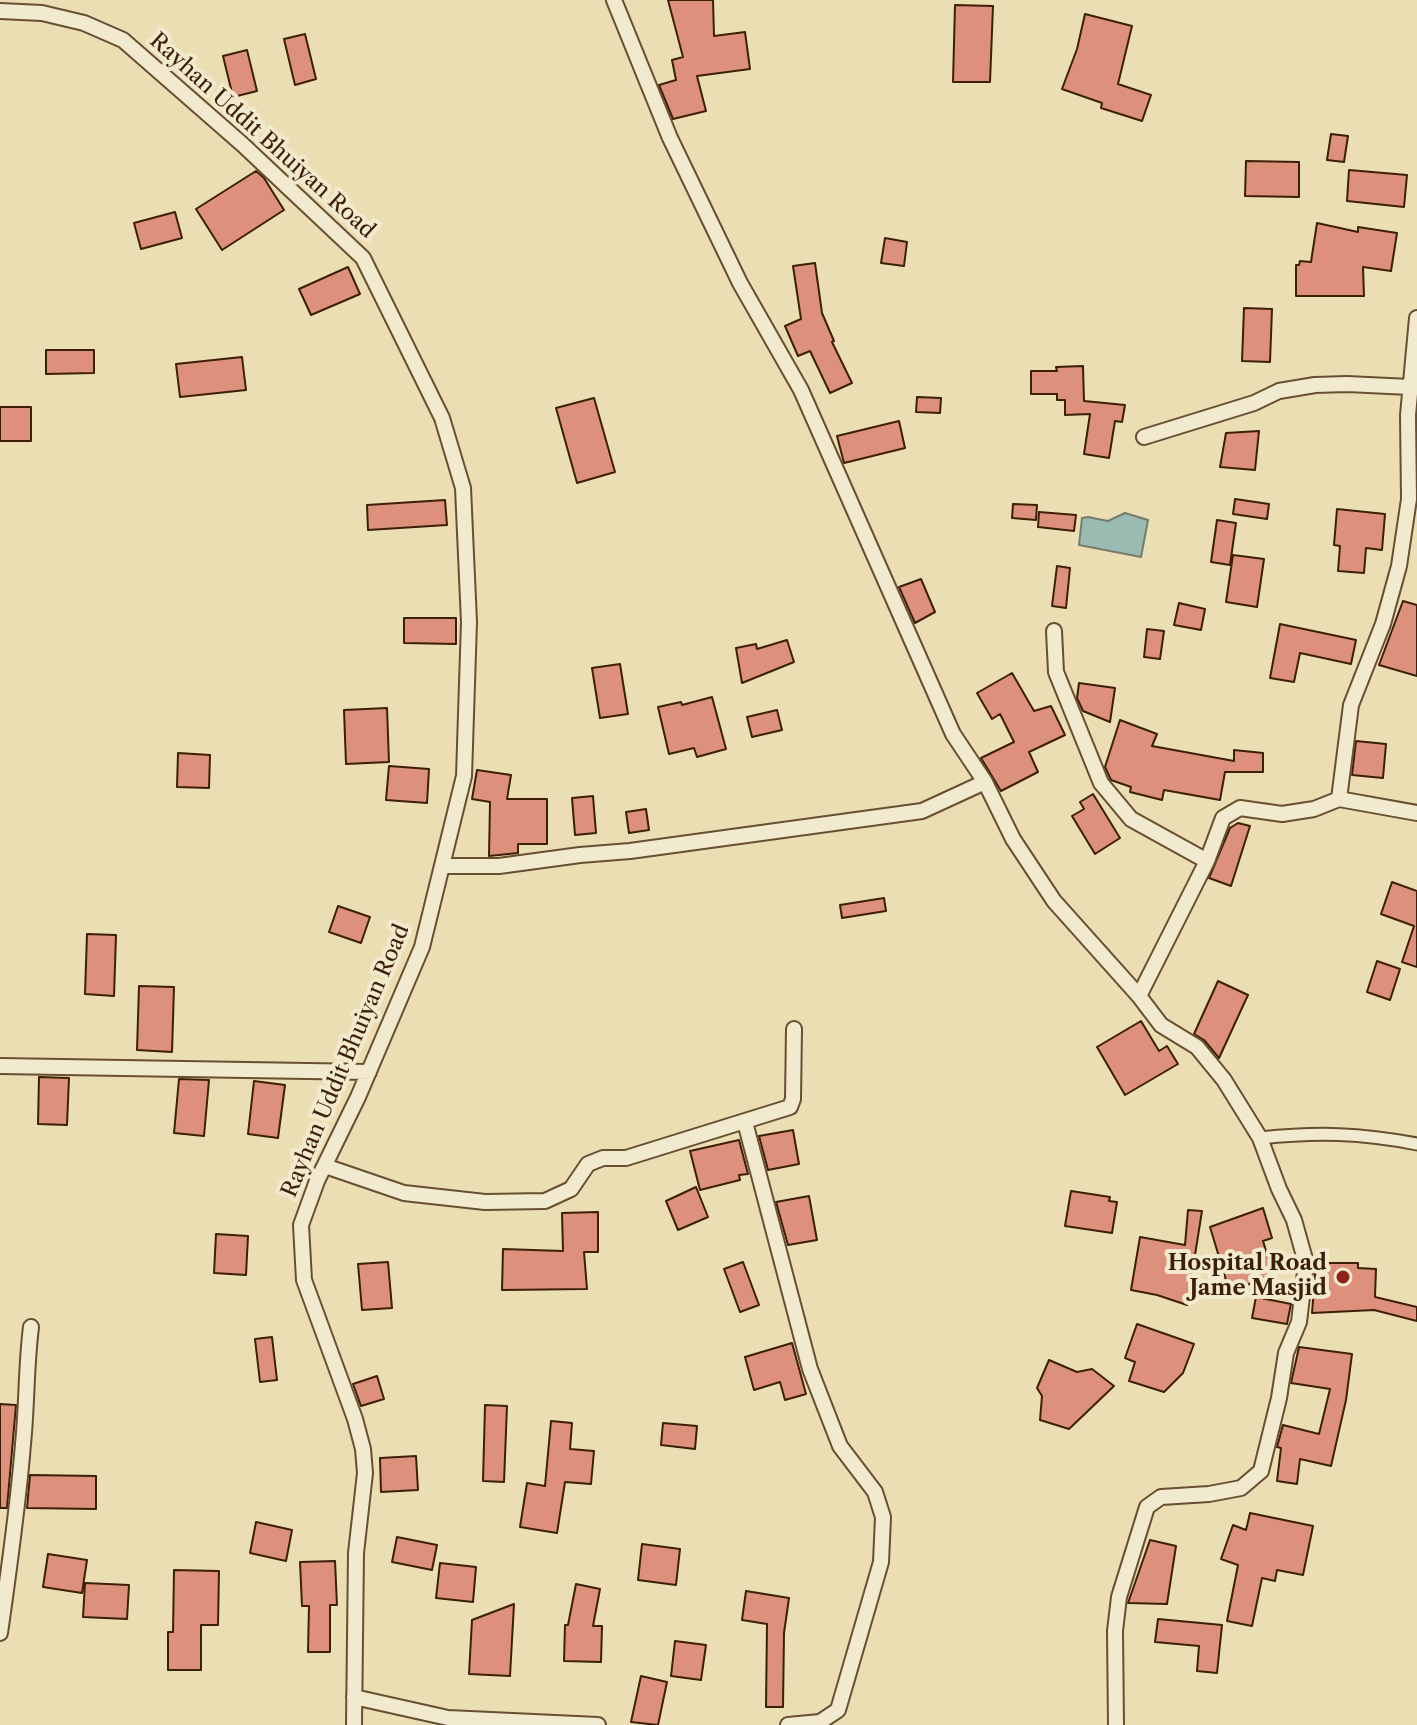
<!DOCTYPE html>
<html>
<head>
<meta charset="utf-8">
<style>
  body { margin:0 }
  canvas { display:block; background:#ebdeb3 }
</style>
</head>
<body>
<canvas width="1417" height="1725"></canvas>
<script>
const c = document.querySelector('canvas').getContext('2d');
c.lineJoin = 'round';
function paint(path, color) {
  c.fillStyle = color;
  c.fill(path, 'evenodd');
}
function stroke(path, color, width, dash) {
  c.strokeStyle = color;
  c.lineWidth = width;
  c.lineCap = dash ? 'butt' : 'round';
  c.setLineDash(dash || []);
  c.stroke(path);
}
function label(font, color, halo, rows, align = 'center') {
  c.font = font + ' "Libre Caslon Text",serif';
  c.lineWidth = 8;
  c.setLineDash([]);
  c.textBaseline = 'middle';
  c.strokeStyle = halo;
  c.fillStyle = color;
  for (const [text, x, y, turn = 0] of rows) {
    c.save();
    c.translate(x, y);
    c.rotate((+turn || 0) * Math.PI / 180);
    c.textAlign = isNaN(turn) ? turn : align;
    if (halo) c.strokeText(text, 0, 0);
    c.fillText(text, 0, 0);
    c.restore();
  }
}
const water = new Path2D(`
  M1125,513L1148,520L1141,557L1079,545L1082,518L1088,517L1108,521Z`);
const building = new Path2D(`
  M668,0H713L714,36L745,32L750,69L697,76L706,111L673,119L659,85L676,80L672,60L683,57Z
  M955,5L993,6L990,82H953Z
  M1085,14L1132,26L1118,84L1151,95L1142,121L1101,108L1102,103L1062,89L1077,49Z
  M305,34L316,79L295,85L284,39Z
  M247,50L257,91L233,97L223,56Z
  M1331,134L1348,136L1344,162L1327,160Z
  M1246,161L1299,162V197L1245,196Z
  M1349,170L1407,175L1404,207L1347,201Z
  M256,171L264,178L284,210L222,250L196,209Z
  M175,212L182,238L141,249L134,223Z
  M1317,223L1358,232V227L1397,233L1391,271L1363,267L1364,296H1296V265H1299L1300,261L1311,262Z
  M885,238L907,242L904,266L881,263Z
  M815,263L822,313L834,341L832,342L852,383L830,393L810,351L798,356L785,326L801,319L793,266Z
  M348,267L360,294L311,315L299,289Z
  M1244,308L1272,309L1270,362L1242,361Z
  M46,350H94V373L46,374Z
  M242,357L246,390L180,397L176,364Z
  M1083,366L1084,401L1125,405L1122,422L1115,421L1109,458L1084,454L1090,414L1065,415V400H1057V394H1031V371H1057L1056,367Z
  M917,397L941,398L940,413L916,412Z
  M594,398L615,472L577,483L556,408Z
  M0,407H31V441H0Z
  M899,421L905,448L844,463L837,436Z
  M1259,431L1255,470L1220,467L1226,433Z
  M1235,499L1269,504L1267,519L1233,514Z
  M445,500L447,525L368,530L367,505Z
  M1013,504L1037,505L1036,520L1012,518Z
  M1337,509L1385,514L1382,550L1366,548L1364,573L1338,571L1340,546L1334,545Z
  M1039,512L1076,515L1074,531L1038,527Z
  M1217,520L1236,523L1230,565L1211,562Z
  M1233,555L1264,559L1257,607L1226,602Z
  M1057,566L1070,568L1066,608L1052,606Z
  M921,579L935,612L915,623L899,587Z
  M1403,601L1417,605V676L1379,665Z
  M1179,603L1205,609L1201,630L1174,625Z
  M404,618H456V644L404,643Z
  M1280,624L1356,640L1351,664L1300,653L1294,682L1270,678Z
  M1147,629L1164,631L1160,659L1144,657Z
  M787,640L794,662L742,683L736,648L756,644L757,649Z
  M620,664L628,714L600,718L592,668Z
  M1012,673L1034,711L1051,706L1065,735L1029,752L1038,772L1001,791L981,758L1014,742L1000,714L992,719L977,693Z
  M1079,683L1115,688L1110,722L1083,711L1077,698Z
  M712,697L726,749L697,757L694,748L669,754L658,707L681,702L682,705Z
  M387,708L389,762L346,764L344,710Z
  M777,710L782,730L752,737L747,717Z
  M1120,720L1157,734L1152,746L1234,761V750L1263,753V772H1225L1220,800L1164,790L1162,800L1130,792L1131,787L1111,780L1105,767Z
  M1356,741L1386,744L1383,778L1352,775Z
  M178,753L210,755L209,788L177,787Z
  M389,766L429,769L427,803L386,800Z
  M477,770L511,775L507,799H547V844H518V853L489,856L490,802L472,799Z
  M1093,794L1120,838L1095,854L1072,816L1084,809L1080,802Z
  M593,796L596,833L575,835L572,798Z
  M646,809L649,830L629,833L626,812Z
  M1238,823L1250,826L1231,886L1209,878L1230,828Z
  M1392,882L1417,891V967L1402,962L1414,926L1381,914Z
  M884,898L886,911L842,918L840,905Z
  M338,906L370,917L361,943L329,932Z
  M87,934L116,935L114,996L85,994Z
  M1377,961L1400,969L1390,1000L1367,992Z
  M1218,981L1248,995L1219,1058L1204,1040L1194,1034Z
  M139,986L174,987L172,1052L137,1050Z
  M1141,1021L1159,1051L1167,1046L1178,1064L1125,1095L1097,1047Z
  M39,1077L69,1078L67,1125L38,1124Z
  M179,1079L209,1080L204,1136L174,1133Z
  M254,1081L285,1085L278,1138L248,1134Z
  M793,1130L799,1164L768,1170L759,1136Z
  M739,1140L748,1174L739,1175L740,1180L700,1190L690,1151Z
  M696,1187L708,1217L678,1230L666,1201Z
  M1071,1191L1110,1197L1109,1201L1117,1202L1112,1233L1065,1226Z
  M809,1196L817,1240L788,1245L776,1202Z
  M1263,1208L1272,1238L1263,1241L1274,1277L1229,1290L1210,1227Z
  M1188,1210L1202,1211L1187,1305L1157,1295L1131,1290L1140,1237L1185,1245Z
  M598,1212V1252H584L587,1289L502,1290L503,1249L563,1251L562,1213Z
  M216,1234L248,1236L246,1275L214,1273Z
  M388,1262L392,1308L362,1310L358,1264Z
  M743,1262L759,1305L740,1312L724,1269Z
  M1316,1263H1358V1268L1376,1269L1375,1297L1417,1307V1321L1374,1310L1312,1313Z
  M1256,1297L1291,1304L1287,1324L1252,1318Z
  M1137,1324L1194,1344L1183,1373L1164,1392L1129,1381L1135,1362L1125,1358Z
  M272,1337L277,1380L260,1382L255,1339Z
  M792,1343L806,1394L785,1400L780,1382L754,1390L745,1357Z
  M1299,1347L1352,1354L1346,1400L1331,1466L1300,1459L1297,1484L1277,1481L1281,1448L1277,1447L1283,1425L1319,1434L1330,1389L1291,1383Z
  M1049,1360L1077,1372L1092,1369L1114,1386L1069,1429L1040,1420L1042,1396L1037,1388Z
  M377,1376L384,1399L361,1406L353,1384Z
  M0,1404L16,1405L7,1508H0Z
  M485,1405L507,1406L504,1482L483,1481Z
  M551,1421L572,1423L570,1449L594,1451L591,1484L565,1482L557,1533L520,1527L527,1483L545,1486Z
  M663,1423L697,1426L695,1449L661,1445Z
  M416,1456L418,1490L381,1492L380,1458Z
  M30,1475L96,1476V1509L27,1508Z
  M1250,1513L1313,1526L1303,1575L1277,1570L1275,1581L1262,1578L1252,1626L1227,1621L1238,1565L1221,1559L1233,1525L1246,1530Z
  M256,1522L292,1530L286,1561L250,1553Z
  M397,1537L437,1545L432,1570L392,1562Z
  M1150,1540L1176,1546L1167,1604L1128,1603Z
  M642,1544L680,1549L676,1585L638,1580Z
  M48,1554L87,1560L82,1593L43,1587Z
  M335,1561L337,1605H330V1652H308L309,1606H302L300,1562Z
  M440,1563L476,1567L473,1602L436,1598Z
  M174,1570L219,1571L218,1625H201V1670H168V1632H173Z
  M85,1583L129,1585L127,1619L83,1617Z
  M576,1584L600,1589L593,1626H602L601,1662L564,1661L565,1625H568Z
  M746,1591L789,1598L784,1633L783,1707H766L767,1624L742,1620Z
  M514,1604L510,1676L469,1674L472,1620Z
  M1158,1619L1222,1625L1217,1673L1197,1671L1199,1646L1155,1642Z
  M675,1641L706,1645L701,1680L671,1676Z
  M641,1676L667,1682L658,1725L631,1722Z`);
const pedestrian = new Path2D(`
  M1260,1138C1318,1132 1360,1133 1417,1144`);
const minor = new Path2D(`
  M614,0L670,138L740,283L801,390L953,734L985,782L1013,839L1054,901L1139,996
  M0,11L42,13L84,23L123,40L242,144L363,258L442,418L463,488L469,622L464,776L422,947L358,1097L317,1181L301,1225L304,1280L355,1419L363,1449L365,1473L356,1553L354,1725
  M1144,437L1254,403L1279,391L1315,385L1347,384L1410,387
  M1054,631L1056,672L1101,783L1131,819L1207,861
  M1339,799L1417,813
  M442,866H499L580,855L630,851L922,811L985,782
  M0,1066L369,1072
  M745,1122L810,1369L840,1446L875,1492L883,1517L881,1562L838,1710L820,1722L788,1725
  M325,1166L404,1193L485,1202L545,1201L571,1189L588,1164L603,1158H626L790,1107L793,1099L794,1029
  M0,1633C9,1570 18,1507 23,1444C27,1405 26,1366 31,1327
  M354,1697L448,1718L598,1725
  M1116,1725L1115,1631L1119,1597L1147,1507L1161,1497L1209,1494L1241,1488L1261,1471L1279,1398L1286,1353L1299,1322L1306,1263L1294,1220L1279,1189L1260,1138L1224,1080L1197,1047L1161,1025L1139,996L1207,861L1223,818L1240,808L1282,814L1314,809L1339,799L1351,705L1383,624L1399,566L1409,499L1408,415L1417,318`);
const markers = [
  [1343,1277,8,"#8f2418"]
];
const streetNames = [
  ["Rayhan Uddit Bhuiyan Road",262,136,42],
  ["Rayhan Uddit Bhuiyan Road",346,1061,-67]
];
const poiNames = [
  ["Hospital Road",1327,1264],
  ["Jame Masjid",1327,1289]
];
paint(water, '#99bbb2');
stroke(water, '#747d6d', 2);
paint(building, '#dd917c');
stroke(building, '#3c1f06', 2);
stroke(pedestrian, '#684f31', 15);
stroke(minor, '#684f31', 18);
stroke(pedestrian, '#f2eace', 11);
stroke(minor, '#f2eace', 14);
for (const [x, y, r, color] of markers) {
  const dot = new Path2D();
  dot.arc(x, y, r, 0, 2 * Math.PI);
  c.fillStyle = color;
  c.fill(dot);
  stroke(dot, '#f2eace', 3);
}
label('22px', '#3c1f06', '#f2eace', streetNames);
label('bold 22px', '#3c1f06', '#f2eace', poiNames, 'right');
</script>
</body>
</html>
